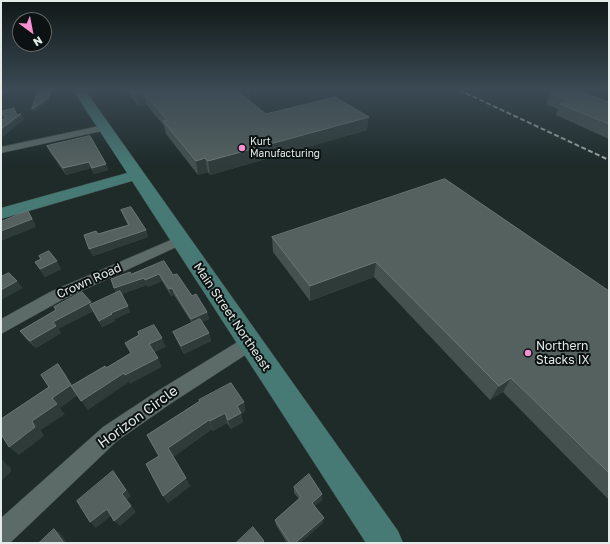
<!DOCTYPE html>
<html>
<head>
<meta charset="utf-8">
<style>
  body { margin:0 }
  #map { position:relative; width:610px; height:544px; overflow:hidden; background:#1e2b29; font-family:"Golos Text",sans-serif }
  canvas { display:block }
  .frame { position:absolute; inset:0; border:2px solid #e4ecea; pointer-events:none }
  .north { position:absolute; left:12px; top:12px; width:40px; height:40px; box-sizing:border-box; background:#0c1211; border:1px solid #626968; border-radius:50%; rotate:148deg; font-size:11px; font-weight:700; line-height:16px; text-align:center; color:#e4ecea }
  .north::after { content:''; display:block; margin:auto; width:14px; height:18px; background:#f491d3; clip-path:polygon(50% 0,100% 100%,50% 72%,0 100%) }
</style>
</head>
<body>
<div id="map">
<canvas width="610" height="544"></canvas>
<div class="frame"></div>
<div class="north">N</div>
</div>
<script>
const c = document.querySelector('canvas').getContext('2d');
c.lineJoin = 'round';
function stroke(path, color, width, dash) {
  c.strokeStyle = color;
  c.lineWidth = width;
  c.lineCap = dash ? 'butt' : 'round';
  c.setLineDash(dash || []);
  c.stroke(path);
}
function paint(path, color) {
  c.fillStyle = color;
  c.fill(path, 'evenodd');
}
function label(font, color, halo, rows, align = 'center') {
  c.font = font + ' "Golos Text",sans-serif';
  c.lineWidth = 4;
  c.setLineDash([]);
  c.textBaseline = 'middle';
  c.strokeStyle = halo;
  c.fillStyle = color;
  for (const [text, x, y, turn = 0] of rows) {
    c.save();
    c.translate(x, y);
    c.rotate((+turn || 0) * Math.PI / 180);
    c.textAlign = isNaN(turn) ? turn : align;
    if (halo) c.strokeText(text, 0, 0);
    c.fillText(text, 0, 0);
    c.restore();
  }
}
const street = new Path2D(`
  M1,90H7L1,94Z
  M104,125L107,126L109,128L107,130L1,153V147Z
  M180,236L185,237L187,240L185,243L62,300L1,334V319L50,292Z
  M250,336L256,338L259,343L256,348L170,404L117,441L10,543H1V518L103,427L156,392L244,338Z`);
const secondary = new Path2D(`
  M73,90H85L398,531L403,543H366L132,181L1,219V208L127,173Z`);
const rail = new Path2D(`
  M459,90L609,160`);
const wall = new Path2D(`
  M126,90H249L250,100H249L266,114L367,130L210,175L208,172L198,175L166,134L164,126L146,104L138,106Z
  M550,93L609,102V139L556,115L558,109L546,104Z
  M1,112L18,115L21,114L24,119L1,138V120L4,119L3,118Z
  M47,146L106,164L108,170L94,174L91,168L66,175L50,152Z
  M121,210L146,230L148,237L93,256L89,249L98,234L128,225L124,217Z
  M272,237L609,291V500L503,392L490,400L374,277L310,301L273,252Z
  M39,256L61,269L45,277L35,262L41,259Z
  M131,274L173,275L207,312L209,319L202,322L209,333L211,341L184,354L176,339L173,332L192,323L174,295L171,296L162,281L148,287L147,285L122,294L130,312L114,319L115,321L102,327L93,311L58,329L61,333L36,348L26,339L20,331L91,302L92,304L116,293L114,288Z
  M244,402L245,411L241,414L243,422L231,429L227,423L213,431L212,429L173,457L190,486L168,503L163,496L159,456L147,435Z
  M294,487L322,500L314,506L323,523L300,543H287L276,525L275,520L299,499L294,493Z`);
const shadedWall = new Path2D(`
  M51,90H53L49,101L34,112L32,109Z
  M241,90H249L250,100L238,103L237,91Z
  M143,92L146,104L138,106L135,94Z
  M14,108L18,116L21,114L24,119L1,138V129Z
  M369,117L367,130L210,175L208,161Z
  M205,158L208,172L198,175L196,161Z
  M89,162L91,168L66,175L63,168Z
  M106,164L108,170L94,174L92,168Z
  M28,211L33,219L36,227L1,241V231Z
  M146,230L148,237L93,256L89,249Z
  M57,261L61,269L45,277L40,269Z
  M376,262L374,277L310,301V286Z
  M159,274L162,281L148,287L145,280Z
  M144,278L147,285L117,296L114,288Z
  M17,281L23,288L1,300V290Z
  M172,288L174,295L171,296L169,289Z
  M91,302L95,310L58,329L61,333L36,348L30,341L53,322Z
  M128,306L130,312L114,319L115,321L102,327L99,321L111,313Z
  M207,312L209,319L193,326L191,319Z
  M209,333L211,341L184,354L181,346Z
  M162,338L166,347L153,353L149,344Z
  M158,358L162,367L130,384L129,382L88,410L81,401L124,373Z
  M58,364L66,374L78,395L60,408L52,398Z
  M511,378L503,392L490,400L499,386Z
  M244,402L245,411L241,414L243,422L231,429L228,420L237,406Z
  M57,404L65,414L41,430L44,436L19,455L9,447L32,421Z
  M225,413L227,423L213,431L210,421Z
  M209,420L212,429L173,457L168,448Z
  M1,459L11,468V472L1,481Z
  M113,471L118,478L131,496L127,500L136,512L120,526L114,521L122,494Z
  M186,478L190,486L168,503L163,496Z
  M322,494V500L312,509V503Z
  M107,509L112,515L96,528L90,522Z
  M324,518L323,523L300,543H295Z
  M54,529L61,534L67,543H64Z`);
const building = new Path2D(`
  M38,90H51L48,98L32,109Z
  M132,90H241L237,91L266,114L335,97L369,117L208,161L205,158L196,161L163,121L167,120L143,92L135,94Z
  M561,90H577L609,102V110L608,111H609V124L560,104L570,101L550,93Z
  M14,108L17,115L21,114L1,129V120L7,118L1,112Z
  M90,136L106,164L92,168L89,162L63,168L47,146Z
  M445,179L609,291V473L511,378L499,386L376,262L310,286L272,237Z
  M131,207L146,230L89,249L84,235L96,231L98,234L129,225L121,210Z
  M28,211L32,219L1,231V222Z
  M49,251L57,261L40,269L35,262L41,259L39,256Z
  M164,261L173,275L177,274L192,296L196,294L207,312L191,319L172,288L169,289L159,274L145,280L144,278L114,288L111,279L130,272L131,274Z
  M9,273L17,281L1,290V277Z
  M120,291L128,306L111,313L112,314L99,321L90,305Z
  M82,292L91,302L53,322L56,326L30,341L20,331L56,310L54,307Z
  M200,319L209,333L181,346L173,332Z
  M154,325L162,338L149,344L158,358L125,375L124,373L81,401L71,386L105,366L106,368L131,353L125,343L139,335L138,332Z
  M58,364L71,385L52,398L57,404L32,421L35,427L9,447L1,434V419L49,387L41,375Z
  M231,383L244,402L237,406L241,413L228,420L225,413L210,421L209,420L168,448L186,478L163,496L146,464L159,456L147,435L200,401L199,400Z
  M113,471L126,490L122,494L131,506L114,521L107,509L90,522L77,501Z
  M309,474L322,494L312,503L324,518L295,543H290L275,520L301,497L294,487Z
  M253,527L264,541L262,543H236Z
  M54,529L64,543H39Z`);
const markers = [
  [242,148,4,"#f491d3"],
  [528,353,4,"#f491d3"]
];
const farPoinames = [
  ["Kurt",250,142],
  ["Manufacturing",250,154]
];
const streetNames = [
  ["Crown Road",89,281,-24],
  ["Main Street Northeast",232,317,56]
];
const poiNames = [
  ["Northern",536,346],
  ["Stacks IX",536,360]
];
const nearStreetnames = [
  ["Horizon Circle",138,417,-36]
];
stroke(street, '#3d4745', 1);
stroke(secondary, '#3d4745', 1);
paint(street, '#5c6a68');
paint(secondary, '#487a75');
stroke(rail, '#a3adab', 2, [5, 2.5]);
paint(wall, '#44514f');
paint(shadedWall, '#2e3b39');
paint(building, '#55615f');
stroke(building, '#6c7775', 1);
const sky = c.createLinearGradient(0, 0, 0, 166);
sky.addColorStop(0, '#101817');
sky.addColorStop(0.54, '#3b4a54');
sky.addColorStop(1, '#3b4a5400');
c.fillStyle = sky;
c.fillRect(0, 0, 610, 166);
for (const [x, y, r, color] of markers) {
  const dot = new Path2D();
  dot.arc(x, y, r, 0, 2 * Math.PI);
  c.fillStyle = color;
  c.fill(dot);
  stroke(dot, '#0c1211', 1.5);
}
label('10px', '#e4ecea', '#0c1211', farPoinames, 'left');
label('12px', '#e4ecea', '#0c1211', streetNames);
label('12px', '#e4ecea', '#0c1211', poiNames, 'left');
label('14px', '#e4ecea', '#0c1211', nearStreetnames);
</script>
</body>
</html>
